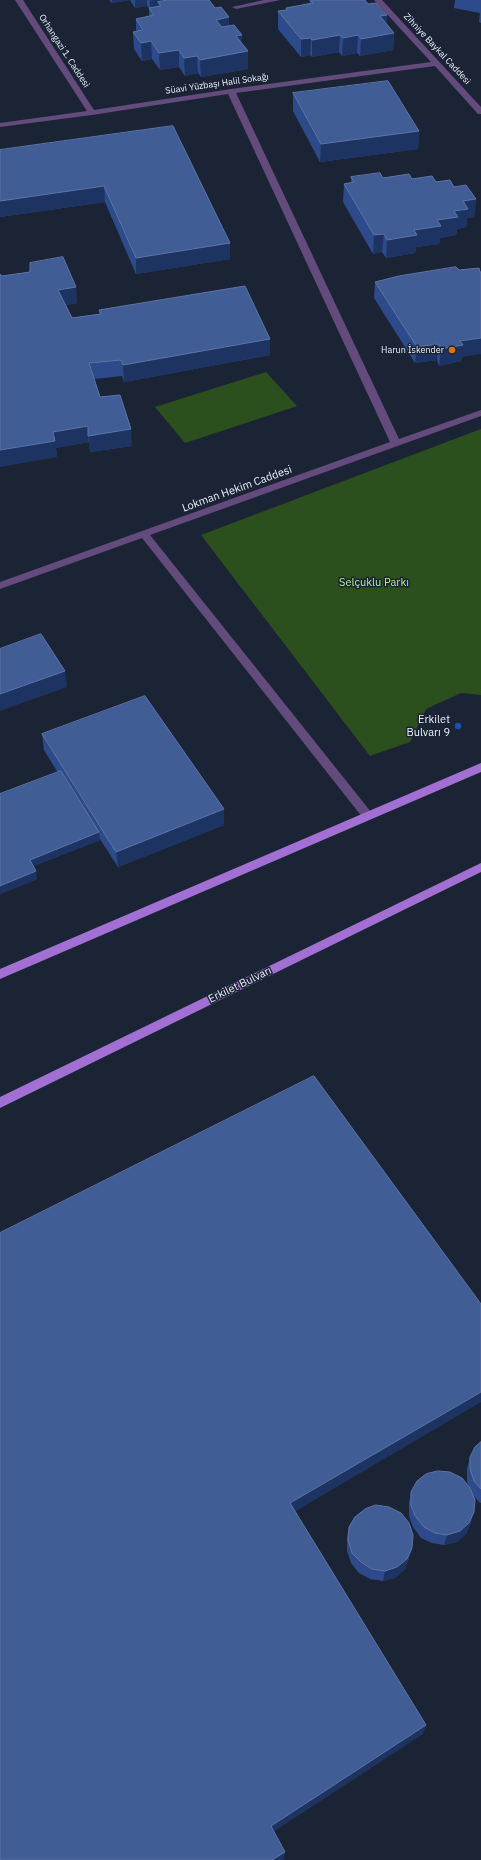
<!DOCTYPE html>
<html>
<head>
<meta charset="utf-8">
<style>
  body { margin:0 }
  canvas { display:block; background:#1b2435 }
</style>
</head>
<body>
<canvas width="481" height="1860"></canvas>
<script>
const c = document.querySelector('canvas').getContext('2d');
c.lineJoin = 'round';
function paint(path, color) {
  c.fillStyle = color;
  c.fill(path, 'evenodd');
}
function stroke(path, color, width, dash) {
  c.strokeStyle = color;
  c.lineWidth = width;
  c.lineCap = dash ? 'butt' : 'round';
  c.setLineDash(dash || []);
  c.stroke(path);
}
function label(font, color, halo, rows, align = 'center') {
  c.font = font + ' "IBM Plex Sans",sans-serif';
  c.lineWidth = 3;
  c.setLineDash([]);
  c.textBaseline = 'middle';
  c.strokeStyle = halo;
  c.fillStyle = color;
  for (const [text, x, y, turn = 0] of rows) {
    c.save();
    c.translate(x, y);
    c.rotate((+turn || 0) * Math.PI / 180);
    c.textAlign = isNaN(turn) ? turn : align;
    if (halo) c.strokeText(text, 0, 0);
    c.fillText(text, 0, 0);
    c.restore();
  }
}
const green = new Path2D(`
  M266,372L297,406L185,443L155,407Z
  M481,429V695L461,693L426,709L410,742L370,756L201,535Z`);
const service = new Path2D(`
  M264,0H280L236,9L232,7Z`);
const minor = new Path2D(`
  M15,0H23L94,110L231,89L431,62L374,0H382L481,107V114H478L435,66L236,93L399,439L481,410V416L150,535L371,812L373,815L371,818H363L142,538L0,589V582L390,442L228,94L92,115L0,127V123L87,111Z`);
const primary = new Path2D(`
  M481,763V772L0,979V969Z
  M481,863V872L0,1108V1097Z`);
const wall = new Path2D(`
  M109,0H209L229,26L242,35V43L248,51V69L201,77L198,73L185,76L179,67L160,70L152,59L142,61L134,49L133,32L136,31V19L149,16V8L147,6L135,8L130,0L112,3Z
  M310,0L368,4L387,15L386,24L394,33L393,50L360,56L357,53L342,56L339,52L312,57L310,55L301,57L278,29V11L286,10V8L310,3Z
  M455,0H481V23L479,22L480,13L454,8Z
  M293,93L419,131L418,149L320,162L293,111Z
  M173,126L230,243V259L136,274L105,202L0,217V150Z
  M351,177L412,179L436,182L454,187L476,199L474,217L467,218L466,227L457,229L456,235L440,238L439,244L416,247L415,253L386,258L382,252L373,254L343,202L344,184L351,183Z
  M2,276L77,303L66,305L72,318L99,314V310L270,339V355L124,382L122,376L94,379L100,397L132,446L90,452L89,442L56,448L57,457Z
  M375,282L462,357L461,361L439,366L437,360L415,363L374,298Z
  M42,734L224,825L118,867L100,839V840L33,866L37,879L0,894L58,773L44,750Z
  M481,1442V1503L479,1502L473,1495L471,1523L466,1534L457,1542L444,1545L432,1543L421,1538L413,1527L409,1516V1503L411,1492L468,1485L467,1481V1469L470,1457Z
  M349,1527L412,1548L409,1558L405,1569L395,1578L383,1581L370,1579L359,1573L351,1563L347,1551V1538Z`);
const shadedWall = new Path2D(`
  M112,0H130L112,3Z
  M135,0H147V6L135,8Z
  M150,0H196L161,6L158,2L159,8L150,10Z
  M387,15L386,32L380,16Z
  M229,17V35L216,37V20Z
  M394,33L393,50L360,56L361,39Z
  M242,35V52L236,36Z
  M340,35L339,52L312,57V40Z
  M358,35L357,53L342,56L343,38Z
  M311,38L310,55L301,57V39Z
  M151,41L152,59L142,61L141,43Z
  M179,50V67L160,70L159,53Z
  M248,51V69L201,77L200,60Z
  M197,56L198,73L185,76L184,58Z
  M419,131L418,149L320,162L321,144Z
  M104,186L105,202L0,217V201Z
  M476,199L474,217L467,218L466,227L457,229L456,235L440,238L439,244L416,247L415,253L386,258L387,240L414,230L437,220L454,211L463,201Z
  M384,234L382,252L373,254L374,235Z
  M230,243V259L136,274V258Z
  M76,287L77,303L60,306L58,290Z
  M481,338V354L462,357L461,361L439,366L441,349L460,341Z
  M270,339V355L124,382L123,365Z
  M438,344L437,360L415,363L417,347Z
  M88,426L89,442L56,448L57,457L0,467V450L53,432Z
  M131,429L132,446L90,452L88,436Z
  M65,671L67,687L0,711V694Z
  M224,809V825L118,867L116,852Z
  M99,832L100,840L31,867L30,860Z
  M36,871L37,879L0,894V886Z
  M481,1392V1402L289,1515L290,1503Z
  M474,1512L471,1523L466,1534L457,1542L444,1545L447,1535Z
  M412,1548L409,1558L405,1569L395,1578L383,1581L385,1571Z
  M426,1725L423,1734L270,1834L271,1826Z
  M285,1852L284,1859L283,1860H272Z`);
const building = new Path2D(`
  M168,0H209L215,8L221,7L229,17L216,20L222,27L234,25L242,35L236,36L248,51L200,60L197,56L184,58L179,50L159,53L151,41L141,43L133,32L143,30L136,19L154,15L149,8L161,6L158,2Z
  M310,0H365L368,4L376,3L387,15L380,16L394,33L361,39L358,35L343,38L340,35L312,40L311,38L301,39L278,11L287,10L286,8L313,3Z
  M388,81L419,131L321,144L293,93Z
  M173,126L230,243L136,258L104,186L0,201V150Z
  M380,173L383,178L409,174L412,179L432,176L436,182L450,180L454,187L466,185L476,199L463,201L468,209L454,211L458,217L437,220L441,226L414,230L417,235L387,240L384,234L374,235L344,184L354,182L351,177Z
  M63,257L76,287L58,290L72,318L101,314L99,310L245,286L270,339L123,365L121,360L89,363L100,397L120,395L131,429L88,436V426L53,432L55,441L0,450V274L2,276L30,272V263Z
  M456,267L459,270L479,268L480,272H481V338L460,341L463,345L441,349L438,344L417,347L375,282L399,276Z
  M41,634L65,671L0,694V649Z
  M145,696L224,809L116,852L42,734Z
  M61,771L99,832L30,860L36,871L0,886V794Z
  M314,1076L481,1304V1392L290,1503L426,1725L271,1826L285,1852L272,1860H0V1233Z
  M481,1442V1489L474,1481L470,1469V1457L475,1447Z
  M438,1471L450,1472L462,1478L470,1488L475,1500L474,1512L469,1523L460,1531L447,1535L435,1533L424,1527L415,1516L411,1505V1492L417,1481L426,1474Z
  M376,1505L389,1507L401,1513L409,1523L413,1535L412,1548L407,1559L397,1567L385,1571L372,1569L361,1562L352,1553L348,1540L349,1527L355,1517L365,1509Z`);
const markers = [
  [452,350,4,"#e8710a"],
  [458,726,4,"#1a4fb4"]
];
const farStreetnames = [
  ["Zihniye Baykal Caddesi",437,49,47],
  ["Orhangazi 1. Caddesi",64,51,57],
  ["Süavi Yüzbaşı Halil Sokağı",217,84,-8]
];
const farPoinames = [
  ["Harun İskender",444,350]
];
const streetNames = [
  ["Lokman Hekim Caddesi",237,489,-20],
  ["Erkilet Bulvarı",240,985,-26]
];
const parkNames = [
  ["Selçuklu Parkı",374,583]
];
const poiNames = [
  ["Erkilet",450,720],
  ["Bulvarı 9",450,733]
];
paint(green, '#2b4f1d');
paint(service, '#634b7b');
paint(minor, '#634b7b');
paint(primary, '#a26fd2');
paint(wall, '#2d4b8a');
paint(shadedWall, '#1d3463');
paint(building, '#415d96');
stroke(building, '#5c74a6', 1);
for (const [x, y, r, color] of markers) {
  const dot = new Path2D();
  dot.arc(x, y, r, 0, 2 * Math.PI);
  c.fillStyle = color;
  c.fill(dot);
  stroke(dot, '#1b2435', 1.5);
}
label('9px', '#e9f0fc', '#1b2435', farStreetnames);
label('9px', '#e9f0fc', '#1b2435', farPoinames, 'right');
label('11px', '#e9f0fc', '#1b2435', streetNames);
label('11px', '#abf391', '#1b2435', parkNames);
label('11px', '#e9f0fc', '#1b2435', poiNames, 'right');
</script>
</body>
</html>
